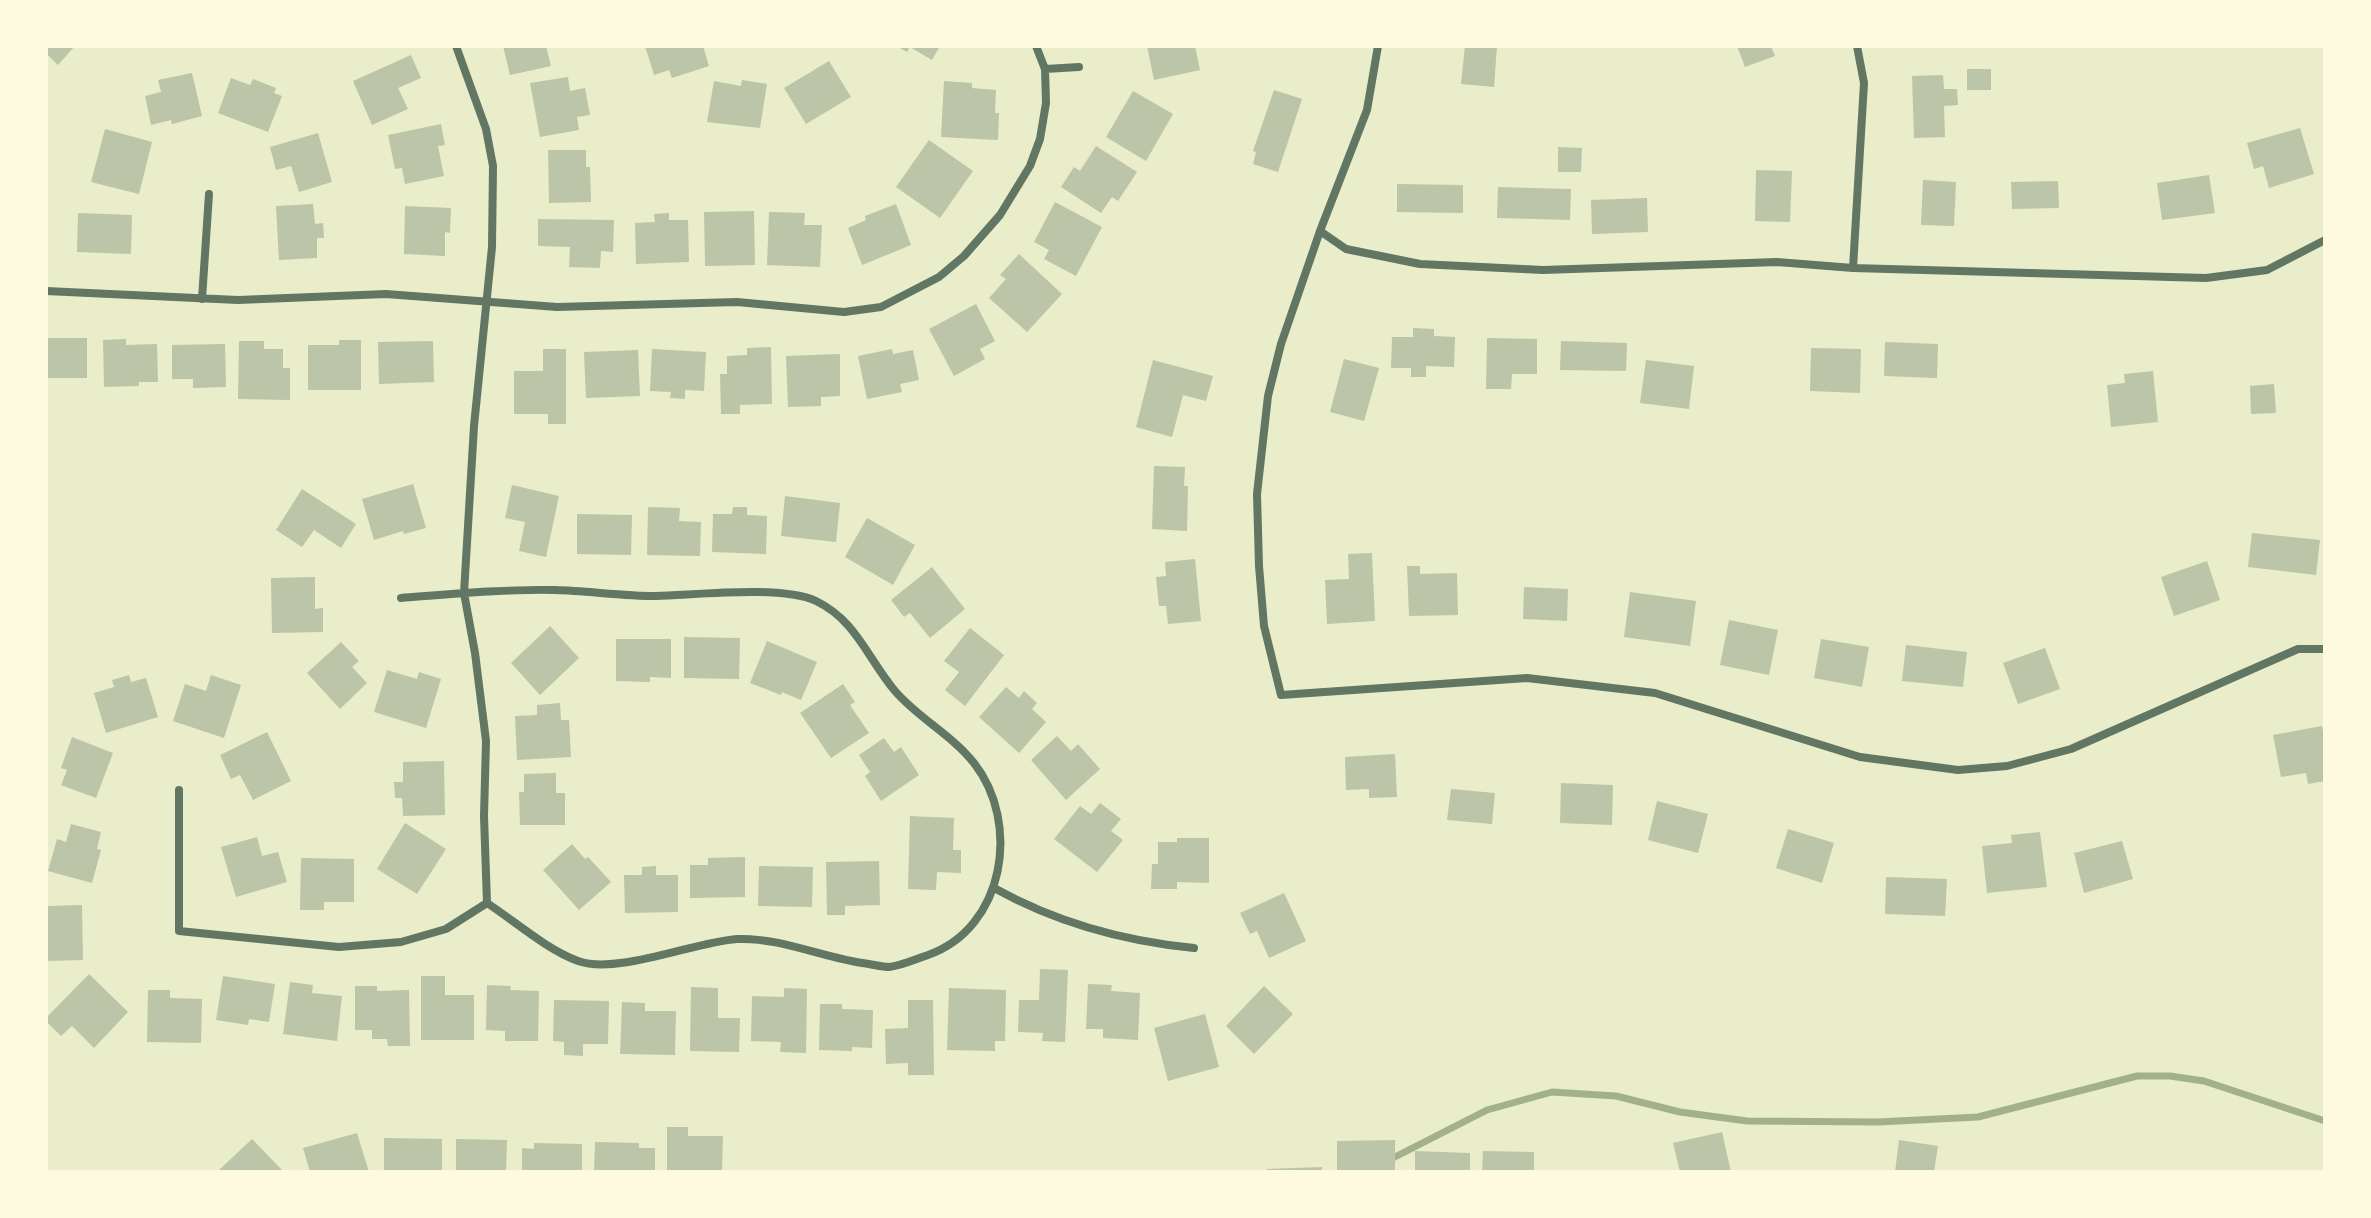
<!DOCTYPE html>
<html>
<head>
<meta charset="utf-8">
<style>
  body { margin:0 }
  #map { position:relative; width:2371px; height:1218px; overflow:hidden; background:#e9edc9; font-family:Ubuntu,sans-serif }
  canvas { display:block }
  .frame { position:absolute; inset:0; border:48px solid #fefae0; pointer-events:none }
</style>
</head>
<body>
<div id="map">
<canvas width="2371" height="1218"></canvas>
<div class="frame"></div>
</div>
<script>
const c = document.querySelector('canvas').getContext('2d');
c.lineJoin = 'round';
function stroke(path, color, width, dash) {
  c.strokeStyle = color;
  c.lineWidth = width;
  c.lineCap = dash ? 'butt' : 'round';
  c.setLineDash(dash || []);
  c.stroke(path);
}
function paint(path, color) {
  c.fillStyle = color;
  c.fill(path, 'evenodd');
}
const stream = new Path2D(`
  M1389,1160L1487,1110L1552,1092L1616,1096L1680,1112L1747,1121L1878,1122L1978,1117L2137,1076H2170L2204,1081L2325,1121`);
const building = new Path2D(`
  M46,46H75L58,65L46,53Z
  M503,46H546L551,66L510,75Z
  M645,46H703L709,66L672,78L669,70L654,75Z
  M896,46H940L932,60L910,47L907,52Z
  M1147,46H1195L1200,70L1154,80Z
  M1465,46H1497L1494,87L1461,84Z
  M1737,46H1771L1775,56L1745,67Z
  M411,55L421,78L398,88L408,109L372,125L353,81Z
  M829,61L851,97L806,124L784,88Z
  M1967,69H1991V90H1967Z
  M192,73L202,116L172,124L171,120L151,125L145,96L161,92L158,80Z
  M1943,75L1944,89H1957L1958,105L1944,106L1945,137L1914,138L1912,76Z
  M568,77L570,91L585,88L590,115L577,117L579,130L540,137L530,83Z
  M231,78L250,85L253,79L276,88L274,93L282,96L268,132L218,113Z
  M742,80L767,84L760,128L707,122L714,81L741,86Z
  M944,81L972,83V88L996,90L995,113H999L998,140L941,137Z
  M1274,90L1302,99L1278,172L1253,164L1256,152L1253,151Z
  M1133,91L1173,114L1146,161L1106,137Z
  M441,124L445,145L438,146L444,176L405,184L402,168L395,169L388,135Z
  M2300,128L2314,174L2269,188L2263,166L2254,169L2247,143Z
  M105,129L152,142L139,194L91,182Z
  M318,133L332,182L299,192L291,166L276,170L270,147Z
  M929,140L973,171L940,218L896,187Z
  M1096,146L1137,172L1118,201L1112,197L1101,213L1061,187L1074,167L1080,171Z
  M1558,147L1582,148L1581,172H1558Z
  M548,150H586V167H590L591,202L549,203Z
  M1756,170L1792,171L1790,222L1755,221Z
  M2209,175L2215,213L2162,220L2157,183Z
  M1923,180L1956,182L1954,226L1921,225Z
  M2058,181L2059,208L2012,209L2011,182Z
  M1397,184L1463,185V213L1397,212Z
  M1498,187L1571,189L1570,220L1497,218Z
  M1647,198L1648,232L1592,234L1591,200Z
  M1055,202L1102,227L1076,276L1044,259L1049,250L1034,242Z
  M313,204L315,224L323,223L324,238H317V258L279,260L276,206Z
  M896,204L911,245L862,265L848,228L866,220L865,216Z
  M405,206L451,208L450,233L445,232V256L404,254Z
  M754,211L755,265L705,266L704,212Z
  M769,212L805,213L804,225H822L820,267L767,265Z
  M78,213L132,215L131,254L77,252Z
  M669,213V220H688L689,262L636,264L635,223L655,222L654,214Z
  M538,219L614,220L613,252L601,251L600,268L569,267L570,247L538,246Z
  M1019,254L1062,294L1027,332L989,298L1006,279L1000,275Z
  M976,304L995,341L980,349L985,359L954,376L929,329Z
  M1413,328L1434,329V336L1455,337L1454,367L1426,366V377H1411V368H1391L1392,337H1413Z
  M46,338H87V378H46Z
  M1487,338L1537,339V374H1512L1511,389H1486Z
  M126,339V345L157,344L158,382H139V386L104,387L103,340Z
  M339,340H361V390H308V345H339Z
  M239,341H264V349H283V368H290V400L238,399Z
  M433,341L434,382L379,384L378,342Z
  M1561,341L1627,343L1626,371L1560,370Z
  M1885,342L1938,344L1937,378L1884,376Z
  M225,344L226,387L193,388V379H172V345Z
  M771,347L772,404L740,405V414H721L720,374H727V356L747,355V348Z
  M1811,348L1861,349L1860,393L1810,391Z
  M543,349H566V424H548V414H514V371H543Z
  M652,349L706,352L704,391L685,390V399L670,398L671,392L650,391Z
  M892,349L893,354L913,350L919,380L900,384L902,392L867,399L858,356Z
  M638,350L640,396L586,398L584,352Z
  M840,354V396L821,397V406L788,407L786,356Z
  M1344,359L1379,368L1364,421L1330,412Z
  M1153,360L1213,376L1206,401L1183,395L1172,437L1136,427Z
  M1646,360L1694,366L1689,409L1640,403Z
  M2153,371L2158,422L2111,427L2107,385L2125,383L2124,374Z
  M2274,384L2276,413L2251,414L2250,386Z
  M1154,466L1185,467L1184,486H1188L1187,531L1152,529Z
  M413,484L426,528L404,534L403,531L374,540L362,499Z
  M512,485L559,496L546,557L519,551L525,522L505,518Z
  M302,489L356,524L341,548L314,530L302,547L276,530Z
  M785,496L840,503L836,542L781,536Z
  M648,507L680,508L679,521L701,522L700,556L647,555Z
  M733,507H747V515L767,516L766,554L712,552L713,514H732Z
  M577,514L632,515L631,555L577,554Z
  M867,518L915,545L893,585L845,557Z
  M2252,533L2320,540L2316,575L2248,567Z
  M1372,553L1375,621L1327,624L1325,580L1349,579L1348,554Z
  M1195,559L1201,621L1168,624L1166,606H1159L1156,577L1166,576L1165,562Z
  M2207,561L2220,600L2174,616L2161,577Z
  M1407,566H1420V574L1457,573L1458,615L1409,616Z
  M932,567L965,609L930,638L910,613L904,617L891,600Z
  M315,577V609L323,608V632L272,633L271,578Z
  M1524,587L1568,589L1567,621L1523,619Z
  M1630,592L1696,601L1690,646L1624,637Z
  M1729,620L1778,630L1769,675L1720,665Z
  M550,626L579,658L540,695L511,663Z
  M970,628L1004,655L965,706L945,690L959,672L944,661Z
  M684,637L740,638L739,679L684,678Z
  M616,639H671V678L650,677V682L616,681Z
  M1821,639L1869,647L1862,687L1814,678Z
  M767,641L817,662L801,700L782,692L781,695L750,683Z
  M341,642L359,661L352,667L367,683L340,709L307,673Z
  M1906,645L1967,652L1963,687L1902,681Z
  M2045,648L2060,689L2018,704L2003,663Z
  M387,670L417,679L419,672L441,679L426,728L374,712Z
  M129,675L131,682L146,678L158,717L106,733L94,693L114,687L112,680Z
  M211,675L241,685L224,738L173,721L185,684L206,691Z
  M843,684L855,702L850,705L869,733L831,758L800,713Z
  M1006,687L1019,698L1024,691L1037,703L1032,709L1046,722L1019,753L979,717Z
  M560,703L561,720H569L571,757L517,760L515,716L537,715V705Z
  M2322,726L2325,743V781L2308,784L2306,773L2281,777L2273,735Z
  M267,732L291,781L253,800L240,775L231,779L220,755Z
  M1057,736L1071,751L1078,744L1100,769L1066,800L1031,760Z
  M72,737L113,753L96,798L61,785L67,770L61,768Z
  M884,738L894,752L901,747L919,775L881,801L865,776L870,772L859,755Z
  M1395,754L1397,797L1369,798V789L1346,790L1345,757Z
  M444,761L445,815L403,816L402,798H395L394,782H403V762Z
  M556,773V793H565V825H520L519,792H524V774Z
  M1561,783L1613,785L1612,825L1560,823Z
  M1451,789L1495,793L1492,824L1447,820Z
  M1657,801L1708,814L1698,853L1648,840Z
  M1100,803L1121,819L1111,831L1123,840L1097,872L1054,839L1080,806L1091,814Z
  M910,816L954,818L953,850H961V873L937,872L936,890L908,889Z
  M405,823L446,849L417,894L377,869Z
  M71,824L101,832L97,849L101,850L92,883L48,871L57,839L66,842Z
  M1788,829L1834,843L1822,883L1776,868Z
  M2040,832L2047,887L1987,893L1982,846L2012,843L2011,835Z
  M257,837L262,856L278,852L287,882L236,897L221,847Z
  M1177,838H1209V883L1177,882V889H1151L1152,864H1158V842H1177Z
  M2122,841L2133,879L2084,893L2074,853Z
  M572,844L585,859L588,857L611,882L579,910L543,870Z
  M745,857V897L690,898V865H708V858Z
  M301,858L354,859V902H324V910H300Z
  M879,861L880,905L845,906V915H827L826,862Z
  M656,866V875H678V912L625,913L624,875H642V867Z
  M759,866L813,867L812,907L758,906Z
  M1886,877L1947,879L1945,916L1885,914Z
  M1284,893L1306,941L1269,958L1257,931L1250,934L1240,913Z
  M82,905L83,960L46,961V906Z
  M1040,969L1068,970L1065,1042L1042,1041L1043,1033L1018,1032L1019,1000H1039Z
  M89,974L128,1012L94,1048L72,1026L61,1036L46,1021V1018Z
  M223,976L275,984L269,1022L249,1019L248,1025L216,1020Z
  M421,976H445V995H474V1040H421Z
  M290,982L313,985L312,993L342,996L337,1041L283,1034Z
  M1088,984L1112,985L1111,991L1140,993L1138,1040L1103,1038V1029H1086Z
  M487,985L511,986L510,990L539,991L538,1041H505V1031L486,1030Z
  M355,986H377V991L409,990L410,1046H388L387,1039H372V1030H355Z
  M1264,986L1293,1014L1254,1054L1226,1026Z
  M691,987L718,988V1018H740L739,1052L690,1051Z
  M784,988L807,989L806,1053L780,1052L781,1042L751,1041L752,996L784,997Z
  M949,988L1006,990L1005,1041H995V1051L947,1050Z
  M148,990H170V998L202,999L201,1043L147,1042Z
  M554,1000L609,1001L608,1044H583V1056L564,1055V1042L553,1041Z
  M908,1000H933L934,1075H908V1063L886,1064L885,1029L908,1028Z
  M622,1002L645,1003V1011H676L675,1055L620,1054Z
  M820,1004H842V1009L873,1010L872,1048L852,1047V1051L819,1050Z
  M1205,1014L1219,1067L1168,1081L1154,1028Z
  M667,1127H688V1136H723L722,1172H667Z
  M1722,1132L1731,1172H1680L1673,1143Z
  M357,1133L369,1172H310L303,1148Z
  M384,1138L442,1139V1172H384Z
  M252,1139L284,1172H217Z
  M456,1139L507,1140L506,1172H456Z
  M1395,1140V1172H1337V1141Z
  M1899,1140L1938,1146L1934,1172H1895Z
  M595,1142L639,1143V1148H655V1172H594Z
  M534,1143L582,1144V1172H522V1148L534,1149Z
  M1415,1151L1470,1153V1172H1415Z
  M1483,1151L1534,1152V1172H1482Z
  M1322,1167V1172H1267V1169Z`);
const minor = new Path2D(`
  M456,46L486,129L493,166L492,247L474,426L464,593L475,653L486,741L484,816L487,903
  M1378,46L1367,110L1320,231L1281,344L1268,396L1257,494L1259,566L1264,626L1281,695L1527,678L1655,693L1860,757L1958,770L2007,766L2071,749L2298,649H2325
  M1045,69L1079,67
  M1320,231L1346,249L1420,264L1543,270L1777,262L1853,268L2206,278L2267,270L2325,240
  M1853,268L1864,83L1857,46
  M46,291L238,300L386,294L557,307L737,302L844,312L881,307L939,277L964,256L1000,215L1030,166L1040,139L1046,103L1045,69L1036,46
  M202,299L209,194
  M179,790V931L339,947L401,942L446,929L487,903C516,922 546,949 578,961C618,975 694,942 737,939C781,937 825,959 869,964C875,965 883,967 889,967C901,966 916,959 928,955C1005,928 1021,823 974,763C951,734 918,718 895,691C868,659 856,620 816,601C783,585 696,595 656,596C622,596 589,591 555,590C504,589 452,594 401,598
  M994,888C1057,923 1122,941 1194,948`);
stroke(stream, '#a3b18a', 7);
paint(building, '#bcc5a7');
stroke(minor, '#617663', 8);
</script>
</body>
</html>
